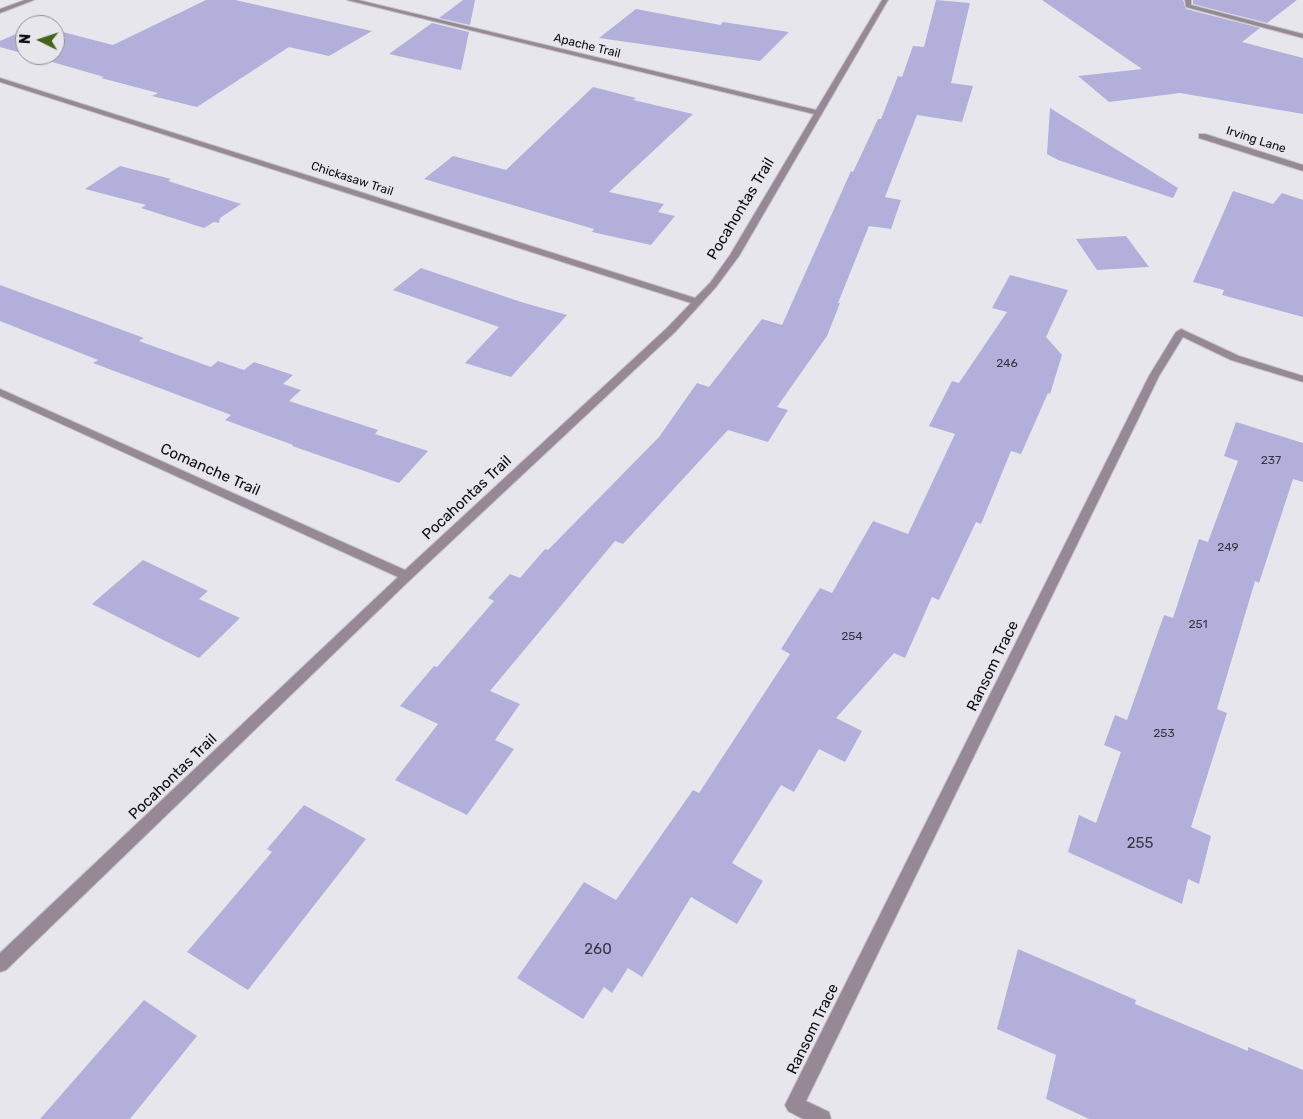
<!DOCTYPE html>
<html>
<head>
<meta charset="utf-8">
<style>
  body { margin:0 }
  #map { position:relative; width:1303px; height:1119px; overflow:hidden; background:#e7e6ec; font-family:Rubik,sans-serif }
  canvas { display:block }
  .north { position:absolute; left:15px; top:15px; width:50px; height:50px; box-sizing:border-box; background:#e7e6ec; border:1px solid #8f8f93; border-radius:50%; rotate:274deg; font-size:14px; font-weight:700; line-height:20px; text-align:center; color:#0c0c0e }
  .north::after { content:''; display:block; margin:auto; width:18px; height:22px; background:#45651a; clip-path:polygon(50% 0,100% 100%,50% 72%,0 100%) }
</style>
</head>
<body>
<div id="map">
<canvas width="1303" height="1119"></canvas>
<div class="north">N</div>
</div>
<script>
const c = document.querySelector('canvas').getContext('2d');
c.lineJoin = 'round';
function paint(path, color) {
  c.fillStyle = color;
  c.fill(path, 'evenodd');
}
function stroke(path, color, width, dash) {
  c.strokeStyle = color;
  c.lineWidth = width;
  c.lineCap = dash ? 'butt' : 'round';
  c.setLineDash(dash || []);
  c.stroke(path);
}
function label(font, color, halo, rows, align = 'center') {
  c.font = font + ' Rubik,sans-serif';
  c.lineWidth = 4;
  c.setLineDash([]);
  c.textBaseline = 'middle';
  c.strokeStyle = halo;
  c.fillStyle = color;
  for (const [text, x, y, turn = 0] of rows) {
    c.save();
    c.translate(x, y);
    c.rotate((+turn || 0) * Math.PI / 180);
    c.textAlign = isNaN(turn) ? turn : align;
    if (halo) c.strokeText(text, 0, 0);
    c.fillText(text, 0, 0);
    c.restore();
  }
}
const building = new Path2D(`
  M206,0H235L372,31L329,56L289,47L197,107L152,96L158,93L101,78L104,77L28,55H55V30L113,45Z
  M463,0H475L470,25L439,18Z
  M936,0L970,3L951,83L973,86L962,122L917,115L885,197L901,200L891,229L869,226L838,303H840L827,336L777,407L788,410L768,442L728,430L623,544L615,541L490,691L520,704L495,740L514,749L467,815L395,780L438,724L400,706L434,666L437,667L494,601L488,598L510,574L520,578L545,549L548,550L659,437L697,383L709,387L762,319L782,325L851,171L853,172L878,119H881L898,76L902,77L913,46L924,47Z
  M1042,0H1183L1186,9L1260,28L1242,42L1303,58V114L1180,93L1109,102L1078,76L1142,69Z
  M1193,0H1297L1267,23L1193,4Z
  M636,9L720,25L723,22L789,32L760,61L599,38Z
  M432,23L469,32L461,70L389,54Z
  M25,30V54L0,47V41Z
  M593,87L636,98L633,100L693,114L609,192L664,204L658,212L675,216L651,245L592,232L594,229L424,179L453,156L506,170Z
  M1050,108L1178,188L1173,198L1058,160L1047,154Z
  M120,166L171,179L168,181L241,204L220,218L219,223L214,222L204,228L141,208L146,205L85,189Z
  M1233,191L1273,204L1282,193L1303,200V317L1222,295L1224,290L1193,282Z
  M1126,236L1149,267L1097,270L1076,239Z
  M421,268L521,302L567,315L511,377L465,363L499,327L393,290Z
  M1010,275L1068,290L1046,337L1062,355L1050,394L1048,393L1021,454L1011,451L981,524L976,522L939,600L932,597L905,658L894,653L836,718L862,731L845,762L819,749L794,792L781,785L732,863L763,881L737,924L691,897L642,977L628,968L612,993L604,987L583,1019L517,978L584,882L616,900L693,790L699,793L790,654L781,649L820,588L832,593L873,521L908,534L955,434L929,426L952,381L959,383L1007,312L992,308Z
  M0,285L144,338L139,341L211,367L218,361L244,370L254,362L293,375L283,384L301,390L289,401L378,430L375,434L428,451L399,483L292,446L293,445L225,420L231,415L93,363L98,360L0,321Z
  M1236,422L1303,443V482L1293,479L1259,583L1255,581L1217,709L1227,713L1191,827L1211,836L1199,884L1188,879L1182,904L1068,852L1079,815L1096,823L1121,752L1104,745L1115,715L1127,720L1164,615L1173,618L1199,539L1208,542L1238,461L1224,456Z
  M143,560L208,591L199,599L240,618L199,658L92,604Z
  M304,805L366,839L248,990L187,952L272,852L267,849Z
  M1018,949L1136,1000L1135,1004L1248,1051V1047L1303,1070V1119H1089L1046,1099L1056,1055L997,1029Z
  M144,1000L197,1036L130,1119H40Z`);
const street = new Path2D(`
  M25,0H34L0,13V9Z
  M347,0H358L816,110L882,0H888L739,256L716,287L675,332L411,579L6,970L0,972V953L398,577L0,396V389L405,570L667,328L691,303L0,82V78L695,298L710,283L730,255L814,114Z
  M1185,0H1191V5L1303,34V38L1186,7Z
  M1199,134H1205L1303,165V171L1199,138Z
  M1181,329L1239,356L1303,376V382L1231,360L1183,337L1159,376L806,1101L829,1112L831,1119H803L788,1111L785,1105L788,1099L1149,376L1176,332Z`);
const farStreetnames = [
  ["Apache Trail",587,46,14],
  ["Irving Lane",1256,140,18],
  ["Chickasaw Trail",352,179,18]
];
const numberNames = [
  ["246",1007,364],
  ["237",1271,461],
  ["249",1228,548],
  ["251",1198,625],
  ["254",852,637],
  ["253",1164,734]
];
const streetNames = [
  ["Pocahontas Trail",741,209,-59],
  ["Comanche Trail",210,470,24],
  ["Pocahontas Trail",467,498,-43],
  ["Ransom Trace",993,666,-64],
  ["Pocahontas Trail",173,777,-44],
  ["Ransom Trace",813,1029,-64]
];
const nearNumbernames = [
  ["255",1140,844],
  ["260",598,950]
];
paint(building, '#b2b0da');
stroke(street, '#c4c3c8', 2);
paint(street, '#968895');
label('12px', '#0c0c0e', '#e7e6ec', farStreetnames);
label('12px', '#363541', null, numberNames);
label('15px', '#0c0c0e', '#e7e6ec', streetNames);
label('15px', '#363541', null, nearNumbernames);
</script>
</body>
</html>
